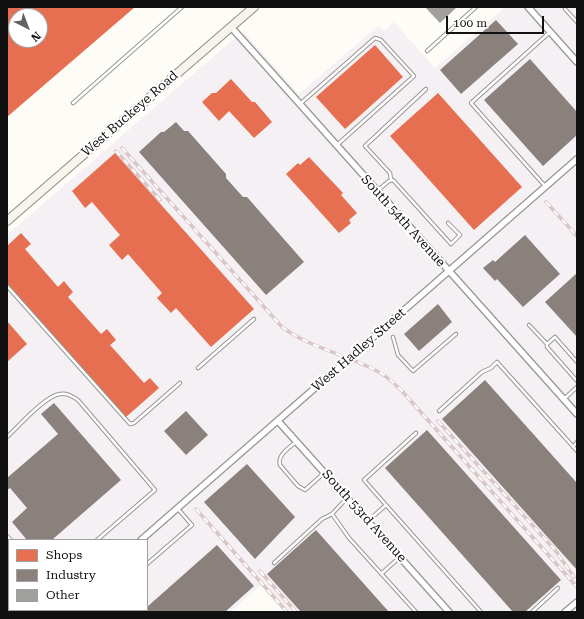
<!DOCTYPE html>
<html>
<head>
<meta charset="utf-8">
<style>
  body { margin:0 }
  #map { position:relative; width:584px; height:619px; overflow:hidden; background:#fdfcf7; font-family:"Roboto Serif",serif }
  canvas { display:block }
  .frame { position:absolute; inset:0; border:8px solid #111; pointer-events:none }
  .legend { position:absolute; left:8px; top:539px; width:140px; height:72px; box-sizing:border-box; background:#fff; border:1px solid #a0a0a0; margin:0; padding:5px 7px; list-style:none; font-size:12px; color:#111 }
  .legend li { display:flex; align-items:center; gap:8px; height:20px }
  .legend b { width:20px; border:1px solid #a0a0a0 }
  .north { position:absolute; left:8px; top:8px; width:40px; height:40px; box-sizing:border-box; background:#fff; border:1px solid #a0a0a0; border-radius:50%; rotate:138deg; font-size:11px; font-weight:700; line-height:16px; text-align:center; color:#111 }
  .north::after { content:''; display:block; margin:auto; width:14px; height:18px; background:#646362; clip-path:polygon(50% 0,100% 100%,50% 72%,0 100%) }
  .scale { position:absolute; left:446px; top:16px; width:98px; height:18px; box-sizing:border-box; border:2px solid #111; border-top:0; padding-left:5px; font-size:12px; line-height:14px; white-space:nowrap; color:#111; -webkit-text-stroke:3px #fff; paint-order:stroke }
</style>
</head>
<body>
<div id="map">
<canvas width="584" height="619"></canvas>
<div class="frame"></div>
<ul class="legend">
<li><b style="height:11px;background:#e76f51"></b>Shops</li>
<li><b style="height:11px;background:#8a817c"></b>Industry</li>
<li><b style="height:11px;background:#a19f9c"></b>Other</li>
</ul>
<div class="north">N</div>
<div class="scale">100 m</div>
</div>
<script>
const c = document.querySelector('canvas').getContext('2d');
c.lineJoin = 'round';
function paint(path, color) {
  c.fillStyle = color;
  c.fill(path, 'evenodd');
}
function stroke(path, color, width, dash) {
  c.strokeStyle = color;
  c.lineWidth = width;
  c.lineCap = dash ? 'butt' : 'round';
  c.setLineDash(dash || []);
  c.stroke(path);
}
function label(font, color, halo, rows, align = 'center') {
  c.font = font + ' "Roboto Serif",serif';
  c.lineWidth = 4;
  c.setLineDash([]);
  c.textBaseline = 'middle';
  c.strokeStyle = halo;
  c.fillStyle = color;
  for (const [text, x, y, turn = 0] of rows) {
    c.save();
    c.translate(x, y);
    c.rotate((+turn || 0) * Math.PI / 180);
    c.textAlign = isNaN(turn) ? turn : align;
    if (halo) c.strokeText(text, 0, 0);
    c.fillText(text, 0, 0);
    c.restore();
  }
}
const industrial = new Path2D(`
  M505,7H577V612H285L261,585L230,612H21L19,610H147V540H9V599L7,597V235L243,31L299,94L379,25L384,31L394,22L435,68Z`);
const shops = new Path2D(`
  M7,7H135L7,117ZM16,16H40V40H16Z
  M375,45L403,77L345,129L316,97Z
  M231,79L252,102H255L272,122L254,138L229,111L219,121L202,102L212,93H216Z
  M438,93L522,187L474,230L390,136Z
  M115,153L254,309L211,347L176,308L171,313L157,298L162,293L128,254L122,260L109,245L120,235L92,202L85,208L72,191Z
  M309,157L343,193L341,195L357,213L349,220L351,223L339,233L286,174L298,163L300,165Z
  M21,233L31,244L25,249L58,287L64,281L73,292L68,297L101,334L107,329L116,340L110,345L144,383L150,378L159,388L126,417L7,284V246Z
  M7,321L27,344L7,362Z`);
const industry = new Path2D(`
  M496,20L518,44L461,94L440,70Z
  M530,59L577,112V135L543,166L484,100Z
  M176,122L184,131H188L226,174V178L243,197H247L304,262L266,295L139,152L161,132H164Z
  M525,235L560,274L523,307L497,279L495,281L483,268L493,260L495,262Z
  M577,273V337L545,302Z
  M438,304L452,322L419,351L404,334Z
  M485,380L577,483V570L442,419Z
  M54,403L121,480L53,539L54,540H27L12,522L27,508L10,488L7,490V478L58,434L41,414Z
  M186,411L208,435L186,455L164,431Z
  M427,430L561,580L525,612H513L385,468Z
  M247,464L295,517L255,559L204,502Z
  M316,530L389,612H301L267,574Z
  M217,545L254,586L225,612H141L143,610H147V607Z`);
const building = new Path2D(`
  M425,7H457L440,23Z`);
const service = new Path2D(`
  M565,9L577,22
  M427,51L476,7
  M73,103L182,7
  M300,104L375,38L381,40L414,76L337,145
  M391,180L390,173L365,146L426,89
  M545,186L471,103L550,32
  M377,191L389,181L393,180L451,244L460,235L448,223
  M7,286L130,424L134,423L180,383
  M529,325L547,344L555,337L577,362
  M393,337L398,355L413,371L456,334
  M547,344V347L577,381
  M198,368L254,319
  M564,399L577,387
  M439,411L482,372L491,368L497,362L577,451
  M7,437C18,427 46,395 60,394C67,393 72,396 78,400L155,490L97,540
  M296,442C289,448 277,455 280,465L298,486L305,490L324,473
  M573,447L577,442
  M347,498L332,514L349,538L416,612
  M386,505L364,480L416,433
  M368,521L386,505L481,612
  M7,536L11,540
  M274,563L322,519L332,514
  M147,564L192,525L178,509
  M7,566L9,568
  M381,574L400,557
  M72,610L74,612
  M92,612L95,610
  M532,612L558,588`);
const minor = new Path2D(`
  M528,7L577,62
  M231,27L577,414
  M278,421L449,612
  M141,540L577,159
  M58,612L61,610
  M565,612L577,602`);
const secondary = new Path2D(`
  M7,221L254,7`);
const rail = new Path2D(`
  M122,148L282,327C309,347 341,353 371,368C383,373 392,381 401,390L577,587
  M116,151L160,200
  M546,202L577,236
  M438,421L555,550L574,577
  M196,509L287,612
  M260,571L296,612`);
const streetNames = [
  ["West Buckeye Road",130,114,-41],
  ["South 54th Avenue",403,221,48],
  ["West Hadley Street",359,350,-41],
  ["South 53rd Avenue",364,516,48]
];
paint(industrial, '#f5f0f3');
paint(shops, '#e76f51');
paint(industry, '#8a817c');
paint(building, '#a19f9c');
stroke(service, '#979795', 4.5);
stroke(minor, '#979795', 8);
stroke(secondary, '#8e8d8b', 10);
stroke(service, '#fffffe', 2.5);
stroke(minor, '#fffffe', 5.5);
stroke(secondary, '#f6f4eb', 8);
stroke(rail, '#d9c6c7', 3.5);
stroke(rail, '#fff', 2, [6]);
label('13px', '#111', '#fff', streetNames);
</script>
</body>
</html>
